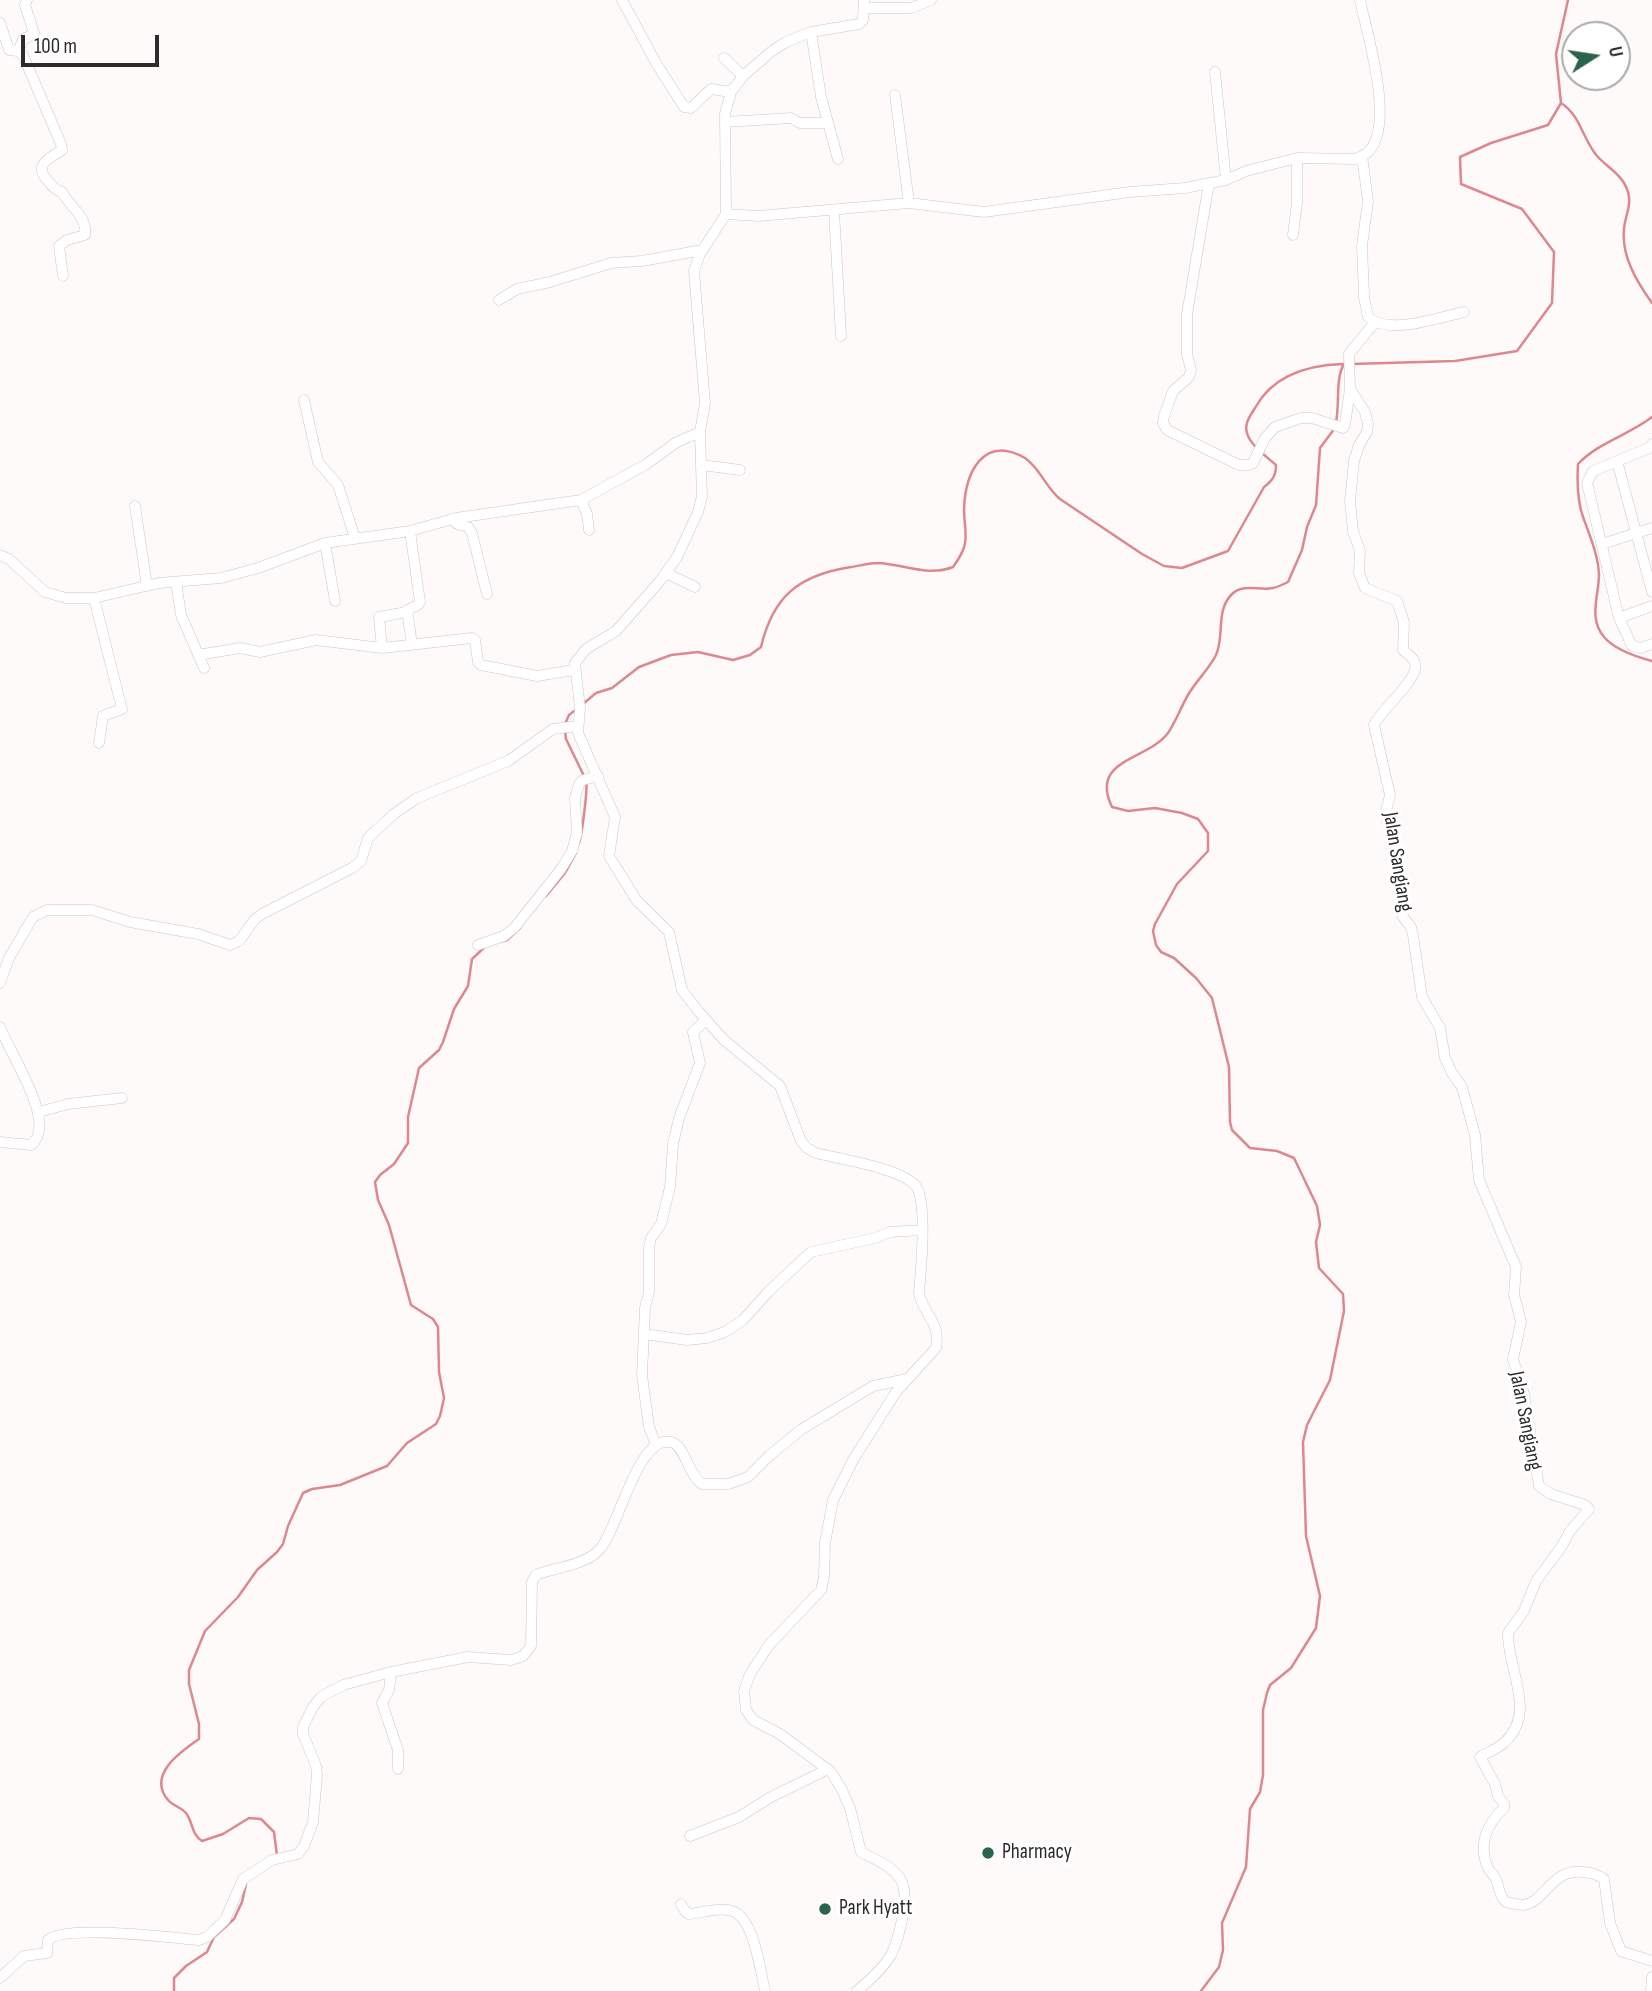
<!DOCTYPE html>
<html>
<head>
<meta charset="utf-8">
<style>
  body { margin:0 }
  #map { position:relative; width:1652px; height:1991px; overflow:hidden; background:#fffafa; font-family:"Sofia Sans Condensed",sans-serif }
  canvas { display:block }
  .north { position:absolute; left:1561px; top:21px; width:70px; height:70px; box-sizing:border-box; background:#fff; border:2px solid #abaaaa; border-radius:50%; rotate:78deg; font-size:19px; font-weight:700; line-height:28px; text-align:center; color:#2d2b2b }
  .north::after { content:''; display:block; margin:auto; width:24px; height:32px; background:#2a644d; clip-path:polygon(50% 0,100% 100%,50% 72%,0 100%) }
  .scale { position:absolute; left:21px; top:35px; width:138px; height:32px; box-sizing:border-box; border:4px solid #2d2b2b; border-top:0; padding-left:9px; font-size:21px; line-height:24px; white-space:nowrap; color:#2d2b2b; -webkit-text-stroke:5px #fff; paint-order:stroke }
</style>
</head>
<body>
<div id="map">
<canvas width="1652" height="1991"></canvas>
<div class="north">U</div>
<div class="scale">100 m</div>
</div>
<script>
const c = document.querySelector('canvas').getContext('2d');
c.lineJoin = 'round';
function stroke(path, color, width, dash) {
  c.strokeStyle = color;
  c.lineWidth = width;
  c.lineCap = dash ? 'butt' : 'round';
  c.setLineDash(dash || []);
  c.stroke(path);
}
function label(font, color, halo, rows, align = 'center') {
  c.font = font + ' "Sofia Sans Condensed",sans-serif';
  c.lineWidth = 7;
  c.setLineDash([]);
  c.textBaseline = 'middle';
  c.strokeStyle = halo;
  c.fillStyle = color;
  for (const [text, x, y, turn = 0] of rows) {
    c.save();
    c.translate(x, y);
    c.rotate((+turn || 0) * Math.PI / 180);
    c.textAlign = isNaN(turn) ? turn : align;
    if (halo) c.strokeText(text, 0, 0);
    c.fillText(text, 0, 0);
    c.restore();
  }
}
const stream = new Path2D(`
  M1561,103C1581,116 1582,138 1597,156C1608,168 1623,175 1628,192C1632,205 1625,216 1624,229C1621,256 1637,282 1652,303
  M1351,364L1455,361L1517,351L1552,303L1554,252L1522,209L1461,184L1460,157L1491,143L1548,125L1561,103L1556,54L1568,0
  M1652,417C1629,435 1599,442 1578,464C1577,481 1577,500 1583,517C1590,536 1598,555 1599,574C1599,596 1588,618 1604,637C1614,649 1637,657 1652,661
  M1336,422C1340,403 1335,379 1344,364
  M583,704L596,693L612,688L639,667L671,655L698,652L733,660L750,655L761,647C773,596 799,575 851,567C859,566 869,563 878,563C903,564 927,577 953,567C958,560 964,552 965,543C967,533 964,521 964,510C965,473 983,434 1025,458C1040,468 1046,488 1060,499L1142,554L1164,566L1182,568L1228,551L1264,487C1272,481 1276,476 1276,465C1267,457 1250,445 1247,433C1244,424 1250,416 1255,408C1273,375 1308,365 1343,364
  M565,724L569,715L578,708
  M565,730L566,739L584,776
  M579,843C582,835 588,787 586,782
  M546,896L565,873L576,853
  M277,1856L274,1832L261,1819L249,1818L223,1834L202,1841C191,1834 193,1822 186,1813C181,1807 173,1806 168,1800C147,1775 180,1752 199,1739V1724L189,1684V1670L205,1631L238,1597L257,1570L277,1552L283,1544L288,1526L303,1493L312,1489L340,1485L387,1466L407,1443L436,1424L440,1416L444,1398L439,1372L438,1327L433,1319L411,1305L389,1225L378,1200L375,1182L380,1175L394,1164L408,1143V1117L419,1068L439,1050L443,1042L454,1009L468,986L472,959L487,945L507,940L520,928
  M174,1991V1978L186,1966L207,1952L214,1937L234,1919L242,1902L246,1884
  M1201,1991L1219,1967L1223,1950L1222,1923L1246,1867L1250,1809L1260,1792L1263,1775V1710L1267,1693L1270,1685L1291,1668L1316,1628L1320,1596L1306,1536L1303,1442L1307,1425L1330,1380L1344,1311L1343,1294L1319,1268L1316,1242L1320,1225L1317,1206L1294,1158L1277,1151L1250,1148L1232,1130L1230,1122L1229,1067L1212,998L1196,978L1174,958L1161,952L1156,945L1153,931L1155,924L1177,884L1208,851V833L1198,819L1182,813L1155,808L1128,811L1112,807C1089,759 1147,761 1168,733C1176,721 1181,707 1188,695C1196,681 1209,669 1216,655C1225,635 1215,611 1232,594C1244,583 1260,591 1273,588C1278,587 1284,584 1288,582L1302,550L1307,527L1316,505L1320,448L1335,428`);
const minor = new Path2D(`
  M622,0L656,63L684,107L691,108L711,89L731,92
  M864,8H911L931,0
  M0,23L9,50L18,51L23,55L61,144L62,150C48,159 33,165 48,181C53,187 55,190 62,192C69,206 88,217 85,235L67,240L59,246L63,276
  M811,32L821,97L838,159
  M18,51L23,40L34,33L25,5L27,0
  M724,58L743,76
  M1215,72L1226,180
  M895,95L909,203
  M725,122L791,118L800,123H828
  M1362,156L1368,201L1362,246L1364,297L1368,317C1389,336 1440,317 1464,312
  M1209,183L1187,314V355L1191,370L1189,377L1173,391L1164,416L1163,423L1167,430L1239,465H1249L1253,463L1265,438L1275,427L1301,418H1312L1343,428L1345,425L1350,389L1349,354L1375,322
  M834,211L841,336
  M726,214L758,216L909,203L984,212L1130,192L1185,188L1226,180L1246,171L1297,158L1355,159C1360,157 1366,155 1369,151C1395,123 1367,34 1360,0
  M1293,235L1297,203V158
  M499,300L517,289L550,282L611,263L642,261L702,250
  M1350,389L1365,412L1368,424L1367,432L1359,445L1354,461L1350,501L1353,531L1360,551L1359,573L1365,588L1397,601L1404,622L1403,650C1407,654 1413,657 1415,663C1420,679 1381,709 1374,725L1390,795L1386,811L1387,822L1396,856L1403,917L1411,927L1413,935L1422,997L1440,1028L1445,1058L1452,1073L1462,1087L1475,1135L1479,1180L1516,1267L1514,1295L1521,1322L1513,1359L1524,1394L1539,1486L1551,1494L1585,1505L1589,1509L1570,1531L1560,1549L1536,1581L1524,1611L1508,1633C1507,1670 1538,1712 1504,1743C1497,1749 1487,1753 1480,1757L1495,1784L1498,1796L1504,1804V1808C1486,1824 1478,1846 1488,1868C1491,1873 1496,1877 1497,1882C1500,1891 1499,1895 1506,1902C1511,1903 1518,1905 1523,1905C1545,1903 1551,1868 1583,1872C1592,1873 1597,1874 1604,1879L1610,1923L1621,1951L1652,1961
  M304,400L318,462L338,485L355,538
  M1652,444L1649,448L1593,471L1587,483L1619,618L1632,646L1641,648L1652,644
  M1617,461L1652,592
  M702,465L740,470
  M581,500L587,514L589,530
  M135,506L147,586
  M453,519L457,524L468,527L472,533L487,594
  M410,531L420,602L418,605L407,610L412,645
  M325,543L335,601
  M1602,544L1652,528
  M0,555L9,559L45,592L66,598H94L159,583L221,578L258,568L325,543L410,531L456,518L581,500L645,465L677,442L700,432
  M666,573L695,587
  M176,582L181,615L204,668
  M94,598L122,709L103,716L99,743
  M1619,618L1652,606
  M382,648L379,617L407,612
  M198,655L240,648L260,652L316,640L382,648L472,638L475,640L478,662L481,665L537,676L574,670
  M478,945L504,936L515,927L561,869L572,851L577,833L575,798L579,784L583,780L598,776
  M0,983L9,958L33,917L47,910H92L130,922L198,934L230,945L239,941L255,919L262,914L352,868L361,861L368,838L394,814L417,798L508,761L553,729L578,726
  M0,1027C9,1053 59,1124 31,1145L0,1142
  M39,1112L68,1104L122,1098
  M644,1334L687,1340L707,1338L725,1332L743,1320L769,1291L811,1252L875,1238L890,1232L922,1230
  M656,1445L649,1427L642,1375L645,1308L649,1292V1248L651,1238L661,1224L670,1187L673,1144L679,1118L700,1063L693,1032L706,1020
  M391,1672L389,1690L382,1703L398,1750V1769
  M690,1836L739,1817L771,1797L828,1769
  M681,1904L685,1911L689,1914C701,1913 716,1908 728,1910C754,1912 760,1971 765,1991
  M0,1978L24,1956L47,1953L48,1940C64,1924 172,1938 199,1940L207,1937L225,1920L243,1879L272,1860L298,1854L304,1846L313,1822L317,1775L316,1766L303,1734V1727L313,1707L321,1697L343,1685L391,1672L468,1657L511,1660L523,1656L531,1646L532,1582L536,1575C556,1567 585,1566 600,1549C619,1528 637,1435 671,1442C685,1445 688,1475 702,1484H728L748,1477L770,1455L802,1429L873,1386L907,1379
  M857,1991C869,1981 883,1968 891,1955C899,1939 910,1896 901,1880C893,1866 874,1859 861,1852L850,1808L841,1788L831,1772L780,1734L753,1720L746,1710L744,1691L750,1674L769,1645L821,1590L824,1577L825,1543L833,1500L853,1460L896,1392L936,1348C941,1321 923,1315 919,1293C921,1271 928,1200 915,1185C899,1168 840,1159 816,1153L807,1148L801,1141L780,1086L724,1040L699,1012L682,990L669,932L637,901L609,856L615,817L578,733L580,708L575,663L586,649L616,631L660,581L677,557L698,512L702,496L700,432L705,403L694,271L700,254L726,214L725,114L731,92L743,76L772,51L786,42L811,32L859,24L863,20L864,0
  M1651,1991L1652,1977`);
const markers = [
  [988,1853,7,"#2a644d"],
  [825,1909,7,"#2a644d"]
];
const streetNames = [
  ["Jalan Sangiang",1397,862,81],
  ["Jalan Sangiang",1525,1421,79]
];
const poiNames = [
  ["Pharmacy",1002,1853],
  ["Park Hyatt",839,1909]
];
stroke(stream, '#dd888f', 2.5);
stroke(minor, '#ccc6c6', 11);
stroke(minor, '#fff', 10);
for (const [x, y, r, color] of markers) {
  const dot = new Path2D();
  dot.arc(x, y, r, 0, 2 * Math.PI);
  c.fillStyle = color;
  c.fill(dot);
  stroke(dot, '#fff', 2.5);
}
label('21px', '#2d2b2b', '#fff', streetNames);
label('21px', '#2d2b2b', '#fff', poiNames, 'left');
</script>
</body>
</html>
